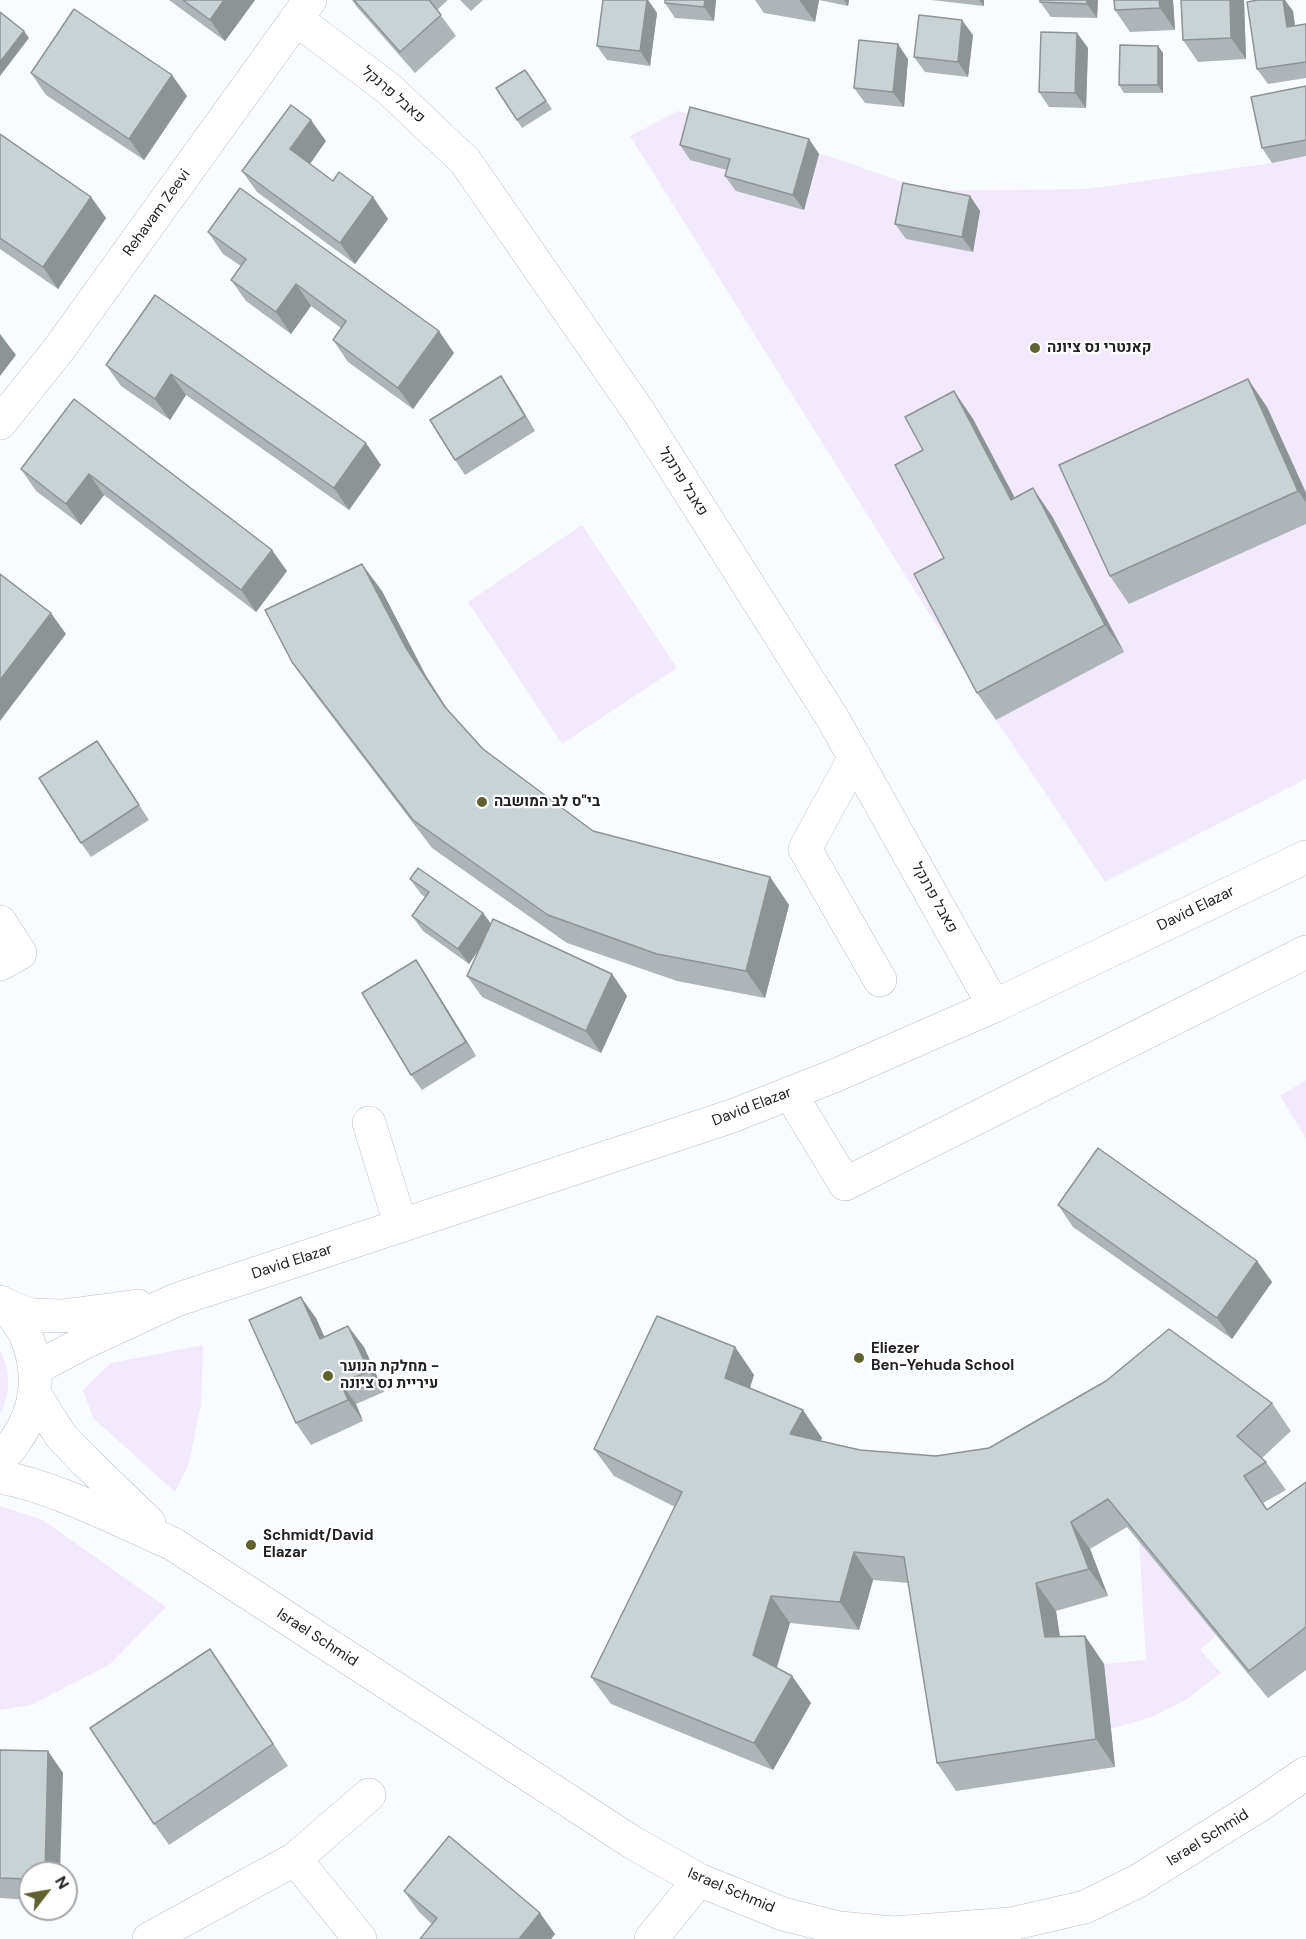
<!DOCTYPE html>
<html>
<head>
<meta charset="utf-8">
<style>
  body { margin:0 }
  #map { position:relative; width:1306px; height:1939px; overflow:hidden; background:#f9fcff; font-family:"DM Sans",sans-serif }
  canvas { display:block }
  .north { position:absolute; left:18px; top:1861px; width:60px; height:60px; box-sizing:border-box; background:#fff; border:2px solid #a6a7a8; border-radius:50%; rotate:59deg; font-size:16px; font-weight:700; line-height:24px; text-align:center; color:#202225 }
  .north::after { content:''; display:block; margin:auto; width:21px; height:27px; background:#5f612f; clip-path:polygon(50% 0,100% 100%,50% 72%,0 100%) }
</style>
</head>
<body>
<div id="map">
<canvas width="1306" height="1939"></canvas>
<div class="north">N</div>
</div>
<script>
const c = document.querySelector('canvas').getContext('2d');
c.lineJoin = 'round';
function paint(path, color) {
  c.fillStyle = color;
  c.fill(path, 'evenodd');
}
function stroke(path, color, width, dash) {
  c.strokeStyle = color;
  c.lineWidth = width;
  c.lineCap = dash ? 'butt' : 'round';
  c.setLineDash(dash || []);
  c.stroke(path);
}
function label(font, color, halo, rows, align = 'center') {
  c.font = font + ' "DM Sans",Heebo,sans-serif';
  c.lineWidth = 4.5;
  c.setLineDash([]);
  c.textBaseline = 'middle';
  c.strokeStyle = halo;
  c.fillStyle = color;
  for (const [text, x, y, turn = 0] of rows) {
    c.save();
    c.translate(x, y);
    c.rotate((+turn || 0) * Math.PI / 180);
    c.textAlign = isNaN(turn) ? turn : align;
    if (halo) c.strokeText(text, 0, 0);
    c.fillText(text, 0, 0);
    c.restore();
  }
}
const green = new Path2D(`
  M678,111L828,156L930,191L1087,189L1272,163L1306,156V779L1105,882L996,720L630,136Z
  M582,525L677,668L562,744L468,602Z
  M1306,1080V1138L1280,1096Z
  M203,1345L201,1404L189,1463L175,1492L93,1418L83,1390L111,1363Z
  M0,1351C11,1369 11,1396 0,1414Z
  M0,1506L43,1520L166,1607L109,1665L31,1705L0,1710Z
  M1139,1541L1216,1636L1200,1650L1221,1673L1186,1700L1149,1718L1111,1729L1104,1664L1146,1660Z`);
const minor = new Path2D(`
  M296,19L389,89L465,161L639,412L833,719L994,1006
  M0,423L59,349L310,0
  M855,757L805,849L880,980
  M0,922L20,953L0,964
  M790,1093L845,1184L1306,952
  M369,1123L401,1226
  M0,1302L5,1305C12,1315 22,1325 26,1336C41,1371 38,1410 15,1441C11,1447 7,1453 0,1458
  M5,1305L31,1315L63,1316L138,1306
  M36,1368L85,1342L176,1300L732,1116L834,1076L994,1006L1306,857
  M35,1395L61,1436L86,1462L149,1523
  M0,1477C56,1487 120,1521 173,1544L635,1844L699,1880L783,1914L839,1928L893,1933L1011,1924L1085,1907L1138,1881L1261,1804L1306,1773
  M295,1859L360,1939
  M149,1939L295,1859L369,1795
  M651,1939L699,1880`);
const wall = new Path2D(`
  M169,0H255L225,41Z
  M352,0H448L437,10L456,36L415,73L357,7Z
  M460,0H483L471,11Z
  M603,0H648L657,13L650,66L607,60L597,46Z
  M665,0H716L714,21L675,18L665,3Z
  M755,0H849L848,6L819,0L815,22L764,13Z
  M931,0H984V6Z
  M1098,0L1097,18L1051,17L1040,2Z
  M1173,0L1175,30L1130,32L1115,10Z
  M1244,0L1246,59L1198,62L1183,40Z
  M1293,11L1295,26L1306,24V78L1268,84L1257,69Z
  M1077,33L1088,48L1086,108L1049,107L1039,92Z
  M973,35L968,77L925,72L914,57Z
  M1158,46L1163,53V93H1124L1119,85Z
  M908,59L904,107L865,103L854,88Z
  M525,70L552,109L522,128L496,88Z
  M31,73L187,96L144,160L46,95Z
  M1306,86V156L1272,163L1262,148Z
  M0,134L91,197L106,218L58,289L0,249Z
  M809,139L819,154L804,210L736,191L725,176L727,170L690,160L680,145Z
  M326,141L310,164L333,181L373,197L388,219L355,264L257,192L242,171Z
  M970,196L980,211L973,252L906,239L895,224Z
  M208,232L454,353L413,409L348,362L333,340L341,328L311,306L291,334L246,301L231,280L241,266L223,254Z
  M155,295L381,465L349,510L186,395L170,420L121,386L106,365Z
  M501,376L511,391L535,431L465,475L455,460Z
  M954,391L973,419L1015,498L1052,516L1124,652L996,720L977,693L944,558L923,450Z
  M74,399L287,571L256,612L104,495L81,525L36,491L21,469Z
  M1267,407L1306,493V524L1129,604L1110,576Z
  M382,591L426,676L449,712L483,749L593,831L770,877L789,905L765,998L677,981L567,943L432,848L311,689L292,662Z
  M97,741L149,820L91,857L81,843Z
  M410,879L483,913L491,924L612,974L627,996L601,1053L482,997L467,976L480,947L469,964L423,931L412,916L425,897L421,894Z
  M416,960L426,975L476,1056L422,1090L411,1075Z
  M1058,1205L1257,1261L1272,1282L1232,1339L1073,1227Z
  M316,1318L324,1337L364,1347L384,1392L356,1404L363,1421L311,1445L296,1423Z
  M735,1347L754,1375L750,1388L822,1438L821,1441L860,1450L936,1456L1272,1403L1291,1431L1262,1458L1266,1462L1286,1490L1263,1503L1267,1509L1306,1482V1670L1268,1698L1127,1527L1090,1549L1108,1596L1056,1611L1060,1637L1085,1636L1104,1664L1115,1767L956,1791L937,1763L909,1583L873,1580L859,1630L790,1623L777,1668L792,1676L811,1703L773,1770L611,1704L591,1677L675,1507L614,1476L594,1449Z
  M210,1649L288,1766L169,1845L154,1824Z
  M0,1750L48,1751L63,1773L30,1873V1900L0,1898Z
  M404,1891L555,1934L551,1939H420L432,1924L419,1912Z`);
const shadedWall = new Path2D(`
  M224,0H255L225,41L210,20Z
  M647,0H648L657,13L650,66L640,51Z
  M705,0H716L714,21L704,7Z
  M800,0H819L815,22L800,1Z
  M844,0H849L848,6Z
  M979,0H984V6Z
  M1087,0H1098L1097,18L1087,4Z
  M1159,0H1173L1175,30L1160,8Z
  M1230,0H1244L1246,59L1231,38Z
  M1283,0H1285L1293,11L1297,42L1287,27Z
  M962,20L973,35L968,77L958,62Z
  M24,31L29,38L0,76V62Z
  M1077,33L1088,48L1086,108L1075,93Z
  M898,44L908,59L904,107L893,92Z
  M1158,46L1163,53V93L1158,85Z
  M172,75L187,96L144,160L129,139Z
  M311,120L326,141L305,171L290,149Z
  M809,139L819,154L804,210L793,195Z
  M970,196L980,211L973,252L962,237Z
  M91,197L106,218L58,289L43,267Z
  M373,197L388,219L355,264L340,243Z
  M296,284L311,306L291,334L276,312Z
  M439,331L454,353L413,409L398,388Z
  M0,334L16,355L0,376Z
  M171,374L186,395L170,420L155,399Z
  M501,376L511,391L535,431L525,416Z
  M1248,379L1267,407L1306,493V502L1298,491Z
  M954,391L973,419L1030,527L1011,500Z
  M366,443L381,465L349,510L334,488Z
  M89,474L104,495L81,525L66,504Z
  M1033,488L1052,516L1124,652L1105,625Z
  M272,550L287,571L256,612L241,590Z
  M362,564L382,591L426,676L464,735L445,707L406,648Z
  M51,613L66,634L0,721V680Z
  M770,877L789,905L765,998L746,971Z
  M483,913L494,928L469,964L458,949Z
  M416,960L426,975L476,1056L466,1042Z
  M612,974L627,996L601,1053L586,1031Z
  M1257,1261L1272,1282L1232,1339L1217,1318Z
  M301,1297L316,1318L335,1360L320,1339Z
  M348,1326L364,1347L384,1392L369,1371Z
  M735,1347L754,1375L744,1405L725,1378Z
  M341,1383L356,1404L363,1421L348,1400Z
  M803,1410L822,1438L809,1462L790,1434Z
  M1071,1522L1090,1549L1108,1596L1089,1569Z
  M854,1552L873,1580L859,1630L840,1602Z
  M1036,1583L1056,1611L1064,1664L1045,1637Z
  M771,1596L790,1623L772,1682L753,1655Z
  M1085,1636L1104,1664L1115,1767L1096,1739Z
  M210,1649L225,1670L288,1766L273,1744Z
  M792,1676L811,1703L773,1770L754,1743Z
  M48,1751L63,1773L60,1873H45Z
  M540,1913L555,1934L551,1939H519Z`);
const building = new Path2D(`
  M183,0H224L210,20Z
  M354,0H429L441,15L400,52Z
  M603,0H647L640,51L597,46Z
  M665,0H705L704,7L665,3Z
  M1040,0H1087V4L1040,2Z
  M1114,0H1159L1160,8L1115,10Z
  M1181,0H1230L1231,38L1183,40Z
  M1258,0H1283L1287,27L1306,24V62L1257,69L1247,2Z
  M74,9L172,75L129,139L31,73Z
  M0,12L24,31L0,62Z
  M919,15L962,20L958,62L914,57Z
  M1041,32L1077,33L1075,93L1039,92Z
  M859,40L898,44L893,92L854,88Z
  M1120,45L1158,46V85H1119Z
  M525,70L546,101L517,120L496,88Z
  M1306,86V140L1262,148L1251,97Z
  M291,105L311,120L290,149L333,181L339,172L373,197L340,243L242,171Z
  M690,107L809,139L793,195L725,176L730,159L680,145Z
  M0,134L91,197L43,267L0,238Z
  M903,183L970,196L962,237L895,224Z
  M240,188L439,331L398,388L333,340L346,321L296,284L276,312L231,280L246,259L208,232Z
  M155,295L366,443L334,488L171,374L155,399L106,365Z
  M501,376L525,416L455,460L430,420Z
  M1248,379L1298,491L1110,576L1059,465Z
  M954,391L1011,500L1033,488L1105,625L977,693L914,574L944,558L895,465L923,450L905,417Z
  M74,399L272,550L241,590L89,474L66,504L21,469Z
  M362,564L406,648L445,707L483,749L593,831L770,877L746,971L657,954L548,915L413,820L292,662L265,610Z
  M0,574L51,613L0,680Z
  M97,741L139,805L81,843L39,778Z
  M418,868L483,913L458,949L412,916L429,892L410,879Z
  M493,919L612,974L586,1031L467,976Z
  M416,960L466,1042L411,1075L362,993Z
  M1098,1148L1257,1261L1217,1318L1058,1205Z
  M301,1297L320,1339L348,1326L369,1371L341,1383L348,1400L296,1423L249,1320Z
  M657,1316L735,1347L725,1378L803,1410L790,1434L860,1450L936,1456L989,1448L1106,1381L1169,1329L1272,1403L1237,1436L1266,1462L1244,1476L1267,1510L1306,1482V1627L1249,1671L1108,1499L1071,1522L1089,1569L1036,1583L1045,1637L1085,1636L1096,1739L937,1763L904,1557L854,1552L840,1602L771,1596L753,1655L792,1676L754,1743L591,1677L682,1492L594,1449Z
  M210,1649L273,1744L154,1824L90,1728Z
  M0,1750L48,1751L45,1873H30V1879L0,1878Z
  M449,1836L540,1913L519,1939H420L437,1918L404,1891Z`);
const markers = [
  [1035,348,6,"#5f612f"],
  [482,802,6,"#5f612f"],
  [859,1358,6,"#5f612f"],
  [328,1376,6,"#5f612f"],
  [251,1545,6,"#5f612f"]
];
const streetNames = [
  ["פאבל פרנקל",393,95,41],
  ["Rehavam Zeevi",157,213,-54],
  ["פאבל פרנקל",683,482,58],
  ["פאבל פרנקל",934,898,61],
  ["David Elazar",1196,909,-26],
  ["David Elazar",752,1107,-21],
  ["David Elazar",292,1262,-18],
  ["Israel Schmid",317,1638,33],
  ["Israel Schmid",1208,1838,-32],
  ["Israel Schmid",731,1891,23]
];
const poiNames = [
  ["קאנטרי נס ציונה",1047,348],
  ["בי\"ס לב המושבה",494,802],
  ["Eliezer",871,1349],
  ["Ben-Yehuda School",871,1366],
  ["מחלקת הנוער -",340,1367],
  ["עיריית נס ציונה",340,1384],
  ["Schmidt/David",263,1536],
  ["Elazar",263,1553]
];
paint(green, '#f2e9fc');
stroke(minor, '#b9bfc6', 34);
stroke(minor, '#fff', 33);
paint(wall, '#adb5b8');
paint(shadedWall, '#8d9496');
paint(building, '#c9d3d6');
stroke(building, '#8d9496', 1.5);
for (const [x, y, r, color] of markers) {
  const dot = new Path2D();
  dot.arc(x, y, r, 0, 2 * Math.PI);
  c.fillStyle = color;
  c.fill(dot);
  stroke(dot, '#fff', 2);
}
label('15px', '#202225', '#fff', streetNames);
label('bold 15px', '#202225', '#fff', poiNames, 'left');
</script>
</body>
</html>
